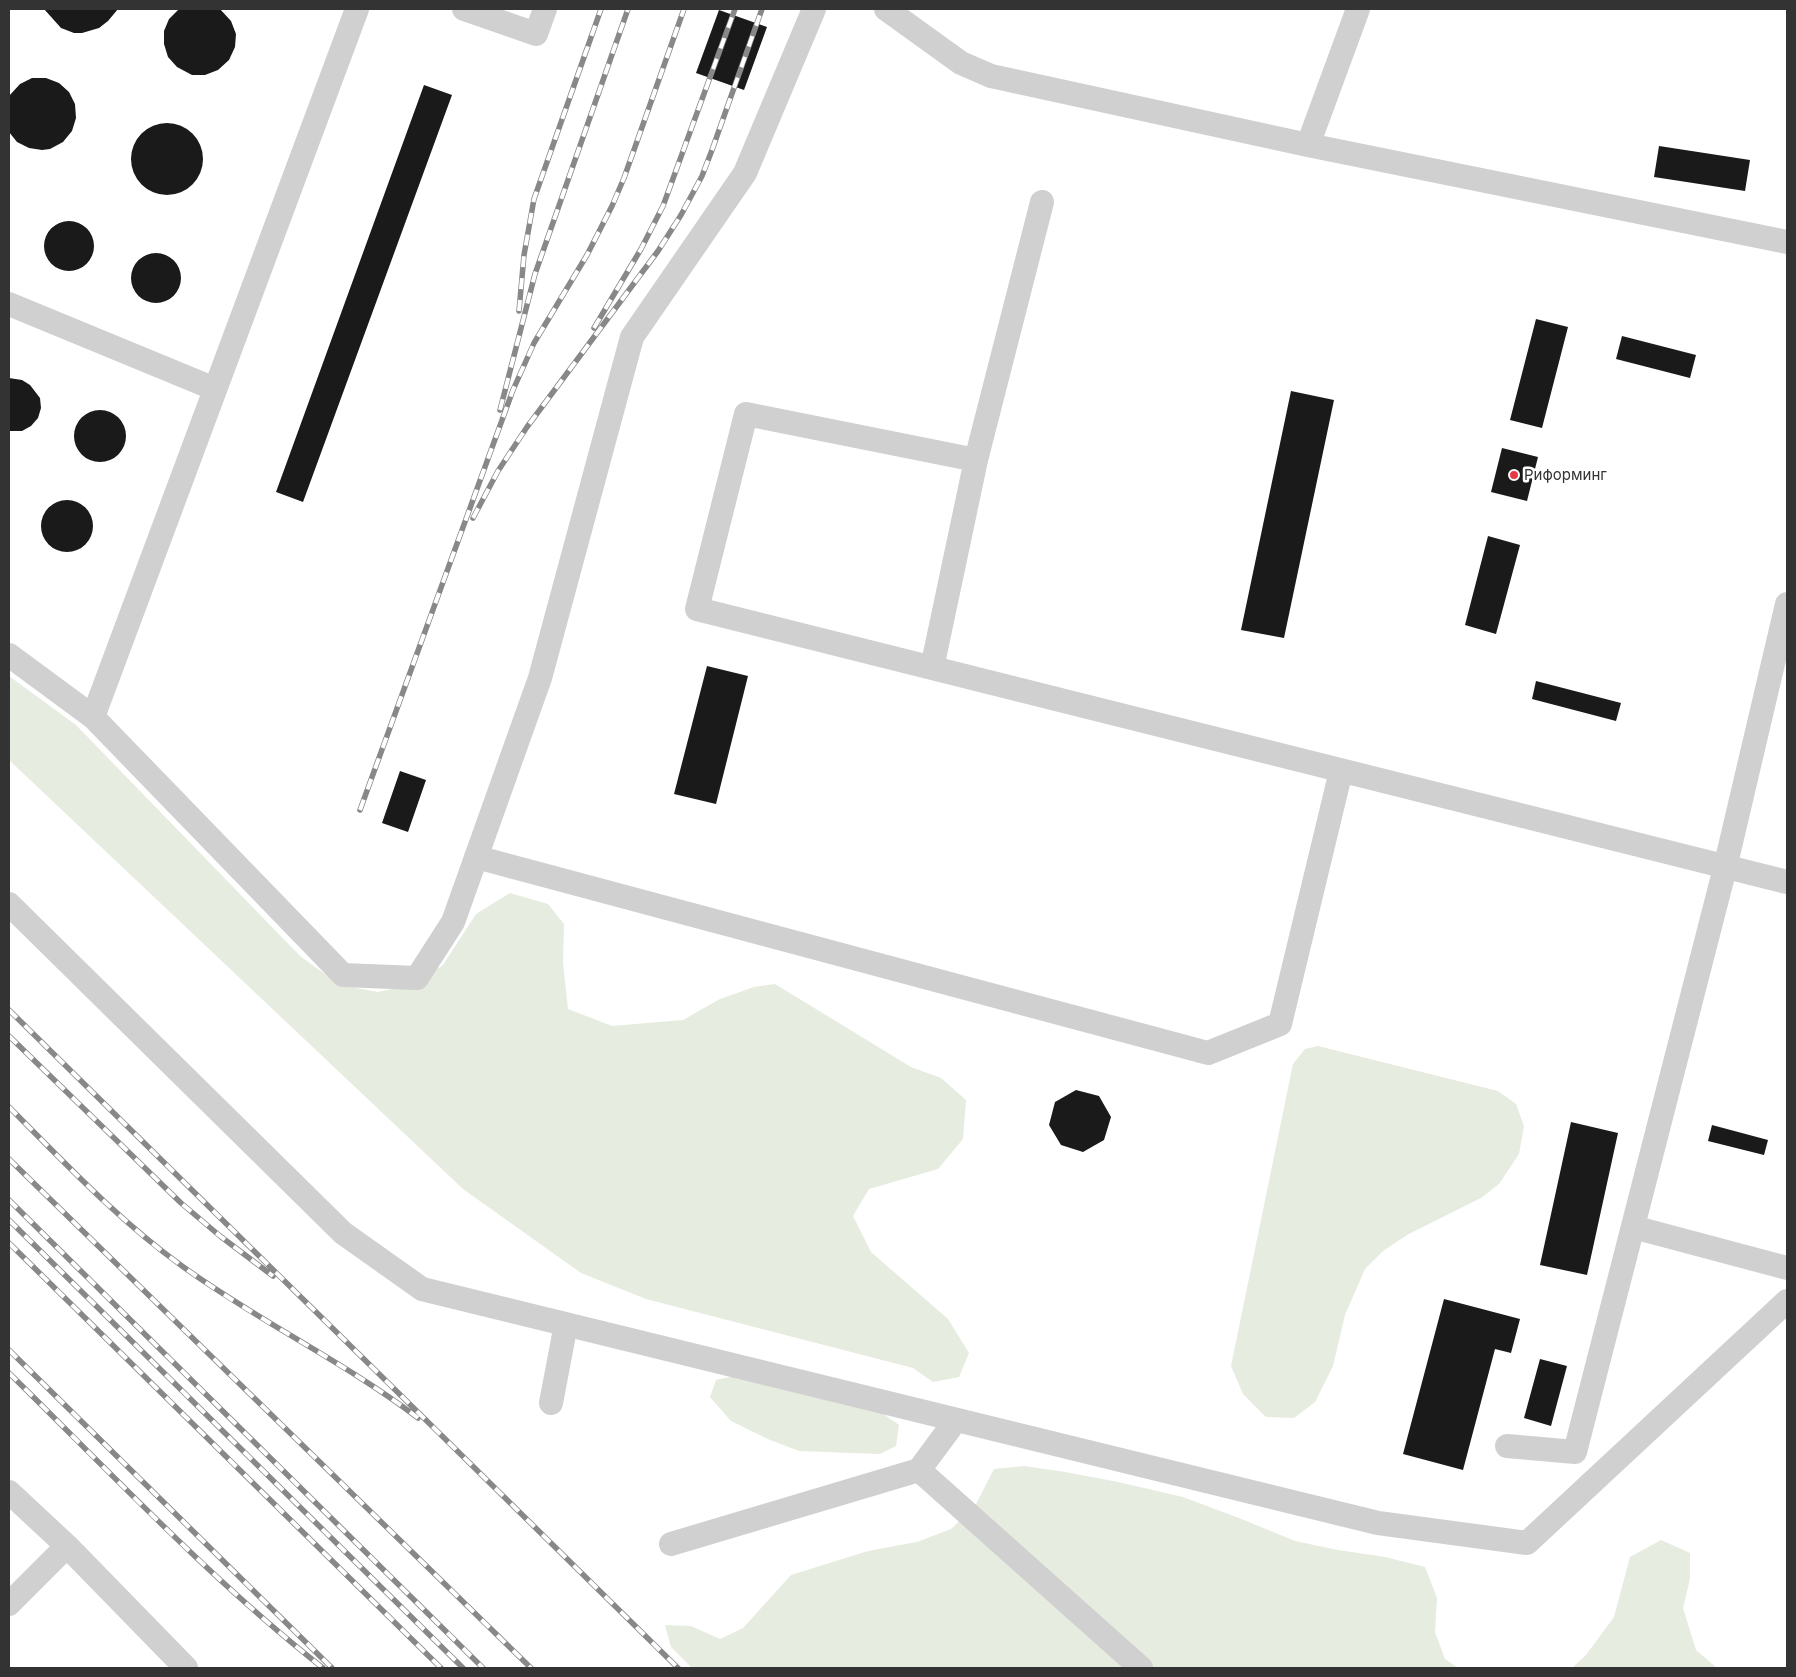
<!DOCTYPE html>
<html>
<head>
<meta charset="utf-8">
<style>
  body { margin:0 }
  #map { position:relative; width:1796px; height:1677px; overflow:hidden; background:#fff; font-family:Inter,sans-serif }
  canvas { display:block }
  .frame { position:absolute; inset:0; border:10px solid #333; pointer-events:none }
</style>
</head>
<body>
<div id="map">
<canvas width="1796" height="1677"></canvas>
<div class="frame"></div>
</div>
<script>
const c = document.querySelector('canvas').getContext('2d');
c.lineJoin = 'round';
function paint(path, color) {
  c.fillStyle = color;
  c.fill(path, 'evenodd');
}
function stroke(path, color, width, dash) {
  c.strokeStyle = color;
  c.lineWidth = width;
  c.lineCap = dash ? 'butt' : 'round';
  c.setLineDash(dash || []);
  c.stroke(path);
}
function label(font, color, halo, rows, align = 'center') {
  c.font = font + ' Inter,sans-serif';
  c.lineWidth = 5;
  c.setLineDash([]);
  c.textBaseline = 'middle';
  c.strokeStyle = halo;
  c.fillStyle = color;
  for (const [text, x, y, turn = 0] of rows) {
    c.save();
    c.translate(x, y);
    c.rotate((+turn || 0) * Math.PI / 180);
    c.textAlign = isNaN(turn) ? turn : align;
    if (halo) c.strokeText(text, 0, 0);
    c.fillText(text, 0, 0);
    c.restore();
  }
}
const green = new Path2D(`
  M9,676L76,725L300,956L340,985L378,992L415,984L443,965L476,914L510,893L548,904L564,924L563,963L568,1009L612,1026L683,1020L720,999L754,987L775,984L911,1067L941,1078L966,1100L963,1139L938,1169L869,1189L853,1216L871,1252L948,1319L969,1353L959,1377L933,1382L913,1368L646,1299L581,1273L463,1189L9,760Z
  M1318,1046L1498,1091L1516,1104L1524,1126L1519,1154L1499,1184L1481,1198L1407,1235L1383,1251L1365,1269L1345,1315L1333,1366L1315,1402L1294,1418L1266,1417L1243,1394L1231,1366L1293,1064L1305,1049Z
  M734,1376L876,1409L899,1425L896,1446L880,1454L799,1451L770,1440L731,1421L710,1397L716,1380Z
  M1024,1466L1065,1472L1118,1482L1183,1497L1239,1518L1295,1541L1338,1550L1385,1557L1425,1567L1437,1598L1435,1632L1445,1659L1458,1668H692L671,1647L665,1625L691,1626L720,1639L743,1628L791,1575L868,1551L917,1542L951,1529L975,1506L994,1469Z
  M1661,1540L1690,1553V1579L1683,1608L1696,1650L1717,1668H1572L1586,1655L1614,1617L1630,1557Z`);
const building = new Path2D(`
  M44,9H118L108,21L99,28L82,33H74L61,28Z
  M179,9H220L231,21L236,34L235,47L229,60L218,70L205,75H192L177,67L168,57L164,44V31L169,19Z
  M719,10L767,27L744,90L696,73Z
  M32,78H46L59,83L69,92L75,104L76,118L72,131L63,142L50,149L42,150L29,148L17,142L9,132V96L20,84Z
  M424,85L452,95L303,502L276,492Z
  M131 159a36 36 0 1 1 72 0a36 36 0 1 1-72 0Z
  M1659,146L1750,160L1745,191L1654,177Z
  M44 246a25 25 0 1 1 50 0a25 25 0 1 1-50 0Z
  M131 278a25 25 0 1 1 50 0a25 25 0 1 1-50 0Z
  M1536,319L1568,327L1542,428L1510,420Z
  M1622,336L1696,355L1690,378L1616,359Z
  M9,378L22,380L30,385L40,398L41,408L38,418L31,426L22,431H9Z
  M1291,391L1334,400L1284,638L1241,630Z
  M74 436a26 26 0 1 1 52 0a26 26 0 1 1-52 0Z
  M1502,448L1538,457L1527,501L1491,492Z
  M41 526a26 26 0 1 1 52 0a26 26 0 1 1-52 0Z
  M1488,536L1520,545L1496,634L1465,625Z
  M707,666L748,676L716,804L674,794Z
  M1536,681L1621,703L1616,721L1532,699Z
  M400,771L426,780L408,832L382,823Z
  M1076,1090L1099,1096L1111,1117L1104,1140L1083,1152L1061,1145L1049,1125L1055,1102Z
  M1571,1122L1618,1133L1587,1275L1540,1265Z
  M1712,1125L1768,1140L1764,1155L1708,1141Z
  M1444,1299L1520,1319L1511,1353L1495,1349L1463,1470L1403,1454Z
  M1540,1359L1567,1366L1551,1426L1524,1418Z`);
const minor = new Path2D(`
  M464,9L536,34L545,9
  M886,9L961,63L991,76L1308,145L1787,242
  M1308,145L1358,9
  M9,304L215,389
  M976,460L746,414L697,609L1787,882
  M9,655L93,717L343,975L417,978L453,922L540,678L632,337L745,173L814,9
  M932,668L976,460L1042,202
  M93,717L357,9
  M476,857L1208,1053L1280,1024L1341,771
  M9,904L343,1233L422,1289L1378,1523L1527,1543L1787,1301
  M1633,1227L1787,1268
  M551,1403L566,1324
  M1507,1446L1575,1452L1725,868L1787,604
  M919,1470L1141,1668
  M9,1492L67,1546L186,1668
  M671,1544L919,1470L956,1420
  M9,1604L67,1546`);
const rail = new Path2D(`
  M519,311L524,255L534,199L601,9
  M594,328L641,249L663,206L735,9
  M500,410L535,274L628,9
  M473,518L498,471L527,427L658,251L681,215L702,176L712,150L762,9
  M360,810L513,390L534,343L587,255L612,206L624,178L684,9
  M9,1010L678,1668
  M9,1036L181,1203L220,1236L273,1276
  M9,1107C64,1162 118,1220 182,1266C258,1321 343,1361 418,1418
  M9,1159L531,1668
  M9,1200L483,1668
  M9,1220L463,1668
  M9,1243L441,1668
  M9,1350L332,1668
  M9,1373C111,1473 210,1579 323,1668`);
const markers = [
  [1514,475,5,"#e63946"]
];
const poiNames = [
  ["Риформинг",1524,475]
];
paint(green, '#e6ecdf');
paint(building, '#1a1a1a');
stroke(minor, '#d0d0d0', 24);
stroke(rail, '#888', 5.5);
stroke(rail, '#fff', 4, [11]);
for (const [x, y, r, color] of markers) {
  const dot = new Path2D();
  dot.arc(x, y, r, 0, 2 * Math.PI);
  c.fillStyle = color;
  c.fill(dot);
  stroke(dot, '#fff', 2);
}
label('15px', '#333', '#fff', poiNames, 'left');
</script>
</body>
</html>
